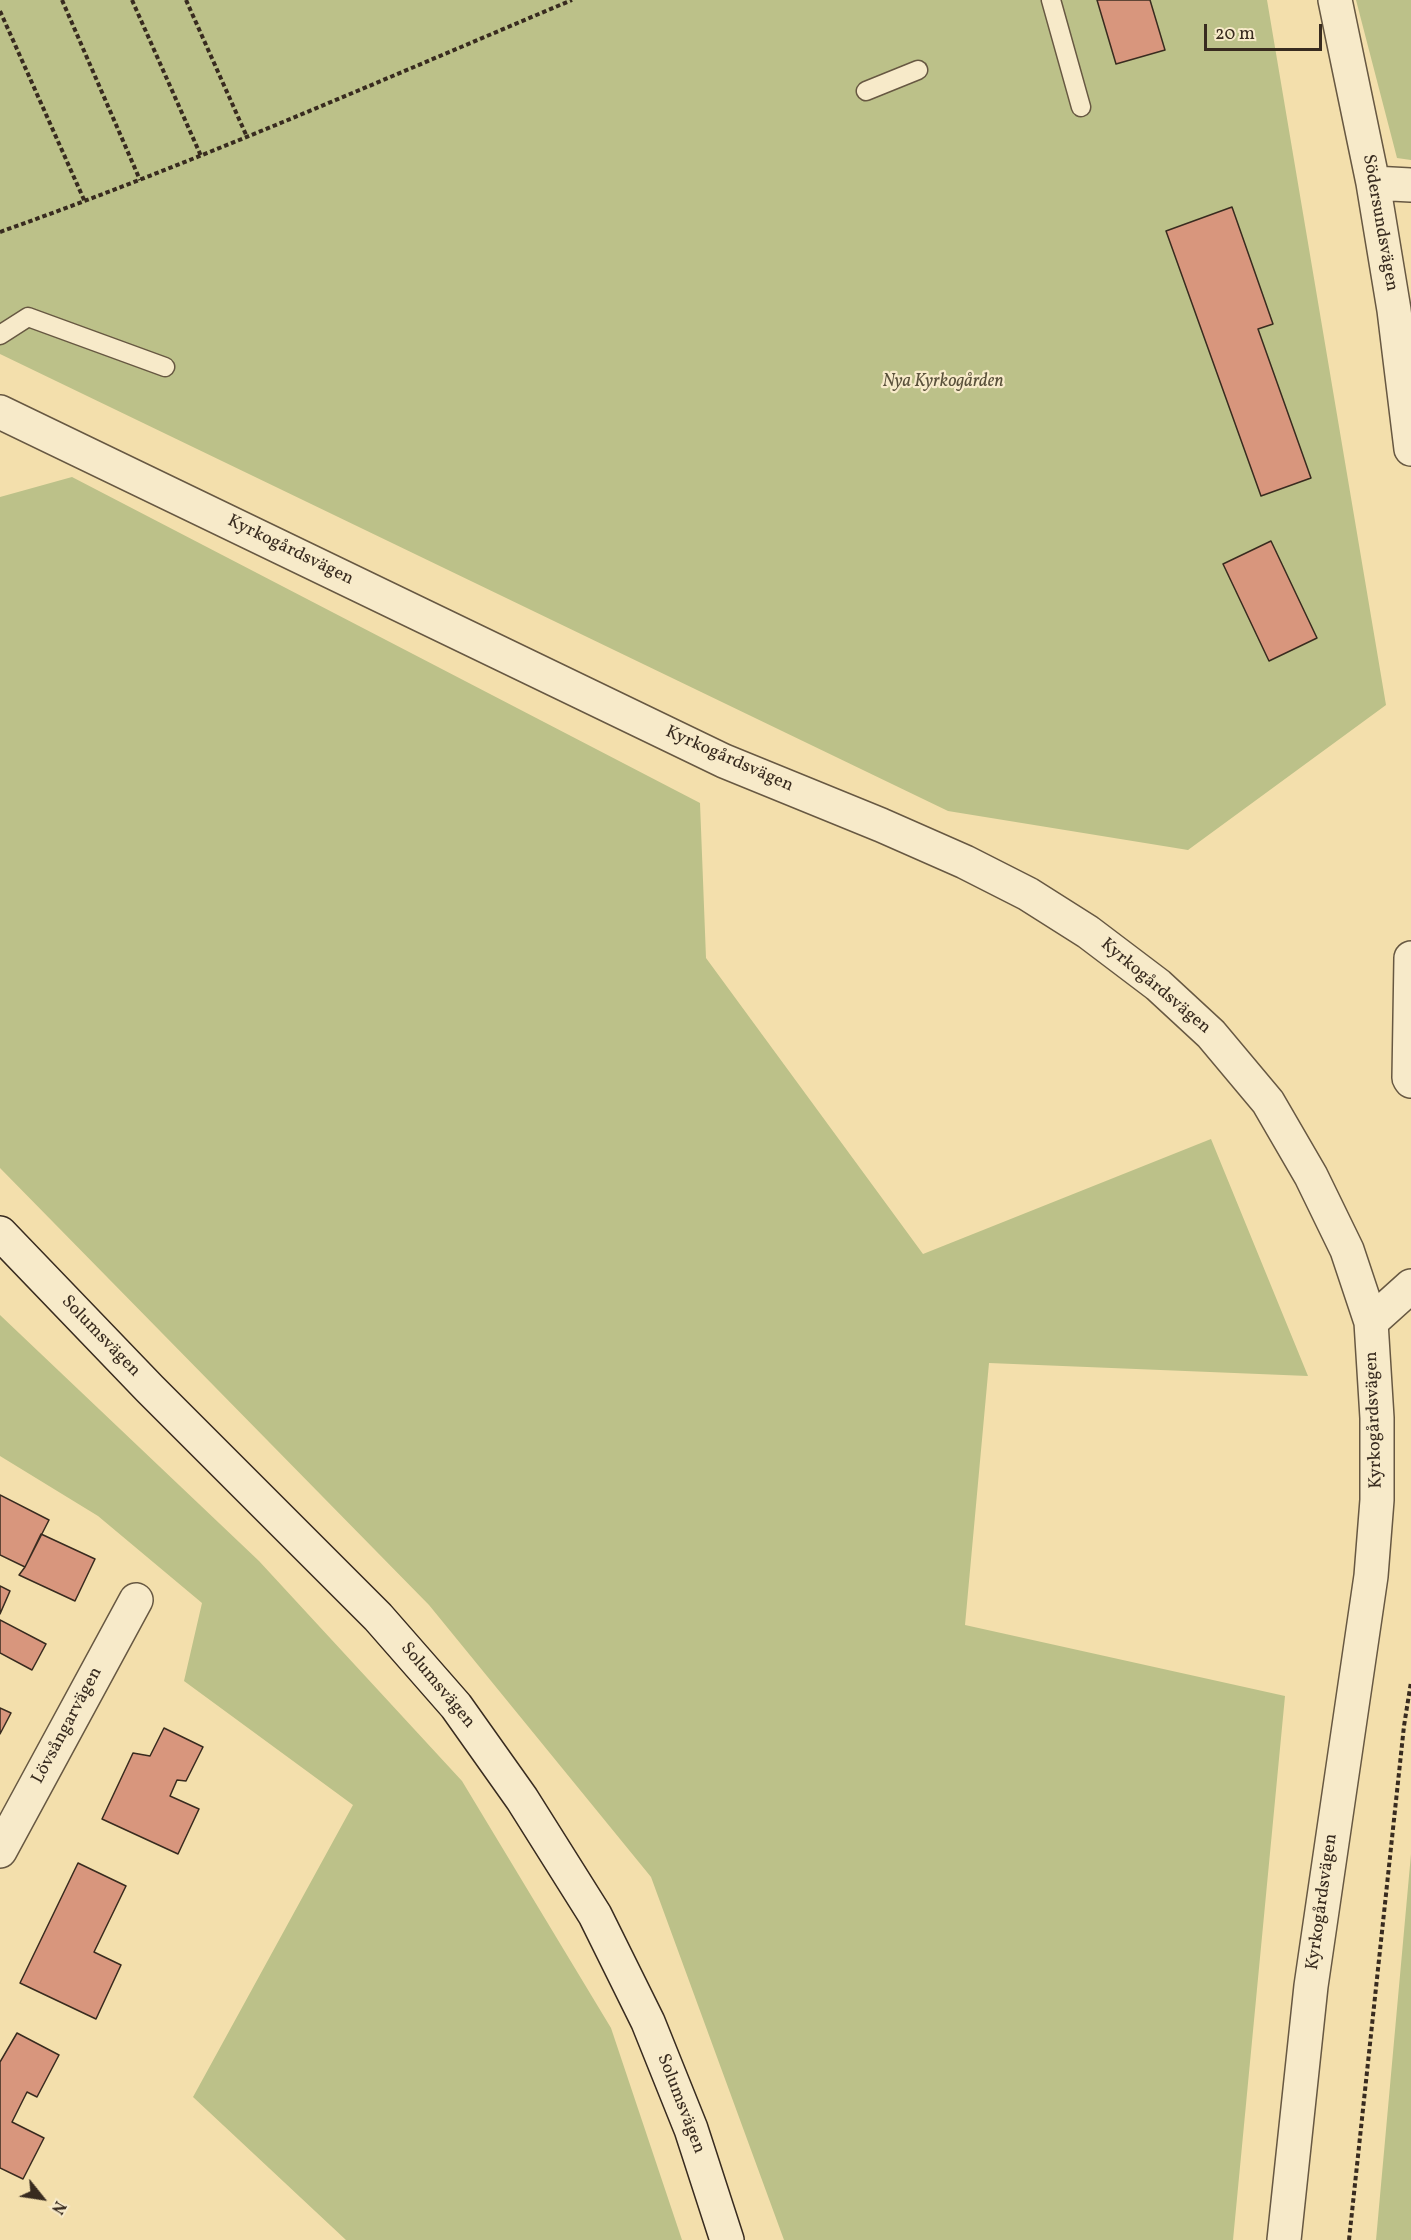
<!DOCTYPE html>
<html>
<head>
<meta charset="utf-8">
<style>
  body { margin:0 }
  #map { position:relative; width:1411px; height:2240px; overflow:hidden; background:#f3dfac; font-family:Vollkorn,serif }
  canvas { display:block }
  .north { position:absolute; left:12px; top:2168px; width:60px; height:60px; -webkit-text-stroke:4px #f7eac9; paint-order:stroke; rotate:120deg; font-size:16px; font-weight:700; line-height:24px; text-align:center; color:#382b1f }
  .north::after { content:''; display:block; margin:auto; width:21px; height:27px; background:#382b1f; clip-path:polygon(50% 0,100% 100%,50% 72%,0 100%) }
  .scale { position:absolute; left:1204px; top:24px; width:118px; height:27px; box-sizing:border-box; border:3px solid #382b1f; border-top:0; padding-left:8px; font-size:18px; line-height:21px; white-space:nowrap; color:#382b1f; -webkit-text-stroke:4px #f7eac9; paint-order:stroke }
</style>
</head>
<body>
<div id="map">
<canvas width="1411" height="2240"></canvas>
<div class="north">N</div>
<div class="scale">20 m</div>
</div>
<script>
const c = document.querySelector('canvas').getContext('2d');
c.lineJoin = 'round';
function paint(path, color) {
  c.fillStyle = color;
  c.fill(path, 'evenodd');
}
function stroke(path, color, width, dash) {
  c.strokeStyle = color;
  c.lineWidth = width;
  c.lineCap = dash ? 'butt' : 'round';
  c.setLineDash(dash || []);
  c.stroke(path);
}
function label(font, color, halo, rows, align = 'center') {
  c.font = font + ' Vollkorn,serif';
  c.lineWidth = 4.5;
  c.setLineDash([]);
  c.textBaseline = 'middle';
  c.strokeStyle = halo;
  c.fillStyle = color;
  for (const [text, x, y, turn = 0] of rows) {
    c.save();
    c.translate(x, y);
    c.rotate((+turn || 0) * Math.PI / 180);
    c.textAlign = isNaN(turn) ? turn : align;
    if (halo) c.strokeText(text, 0, 0);
    c.fillText(text, 0, 0);
    c.restore();
  }
}
const green = new Path2D(`
  M0,0H1267L1386,705L1188,850L948,811L0,354Z
  M1356,0H1411V160L1397,158Z
  M72,477L700,803L706,958L923,1254L1211,1139L1308,1376L989,1363L965,1625L1285,1696L1233,2240H784L651,1877L429,1605L0,1168V497Z
  M0,1315L259,1561L462,1781L611,2028L682,2240H346L193,2097L353,1805L184,1681L202,1603L98,1516L0,1456Z
  M1411,1854V2240H1376Z`);
const building = new Path2D(`
  M1097,0H1150L1165,50L1116,64Z
  M1232,207L1273,324L1258,329L1311,478L1261,496L1166,231Z
  M1271,541L1317,638L1269,661L1223,564Z
  M0,1495L49,1520L25,1567L0,1555Z
  M41,1534L95,1559L75,1601L19,1575L25,1567Z
  M0,1586L10,1591L0,1614Z
  M0,1620L46,1644L32,1670L0,1653Z
  M0,1708L11,1713L0,1734Z
  M164,1728L203,1747L186,1781L177,1780L170,1796L199,1809L178,1854L102,1819L133,1753L150,1756Z
  M78,1863L126,1886L94,1952L121,1965L96,2019L20,1983Z
  M17,2033L59,2055L37,2097L27,2092L12,2122L44,2138L23,2179L0,2168V2062Z`);
const path = new Path2D(`
  M62,0L140,180
  M132,0L201,156
  M186,0L247,137
  M0,11L85,202
  M0,232C194,163 382,80 572,0
  M1349,2240L1404,1726L1411,1682`);
const service = new Path2D(`
  M1051,0L1081,107
  M866,91L918,70
  M0,335L28,317L165,367`);
const minor = new Path2D(`
  M1335,0L1373,183L1394,310L1411,449
  M1373,183L1411,185
  M0,412L724,761L881,825L965,862L1028,894L1088,932L1158,985L1211,1034L1268,1102L1311,1176L1347,1250L1371,1322L1377,1418V1500L1371,1576L1311,1986L1284,2240
  M1411,958L1409,1078L1411,1081
  M1371,1322L1411,1286
  M0,1851L136,1600`);
const secondary = new Path2D(`
  M0,1233L150,1389L378,1617L456,1706L522,1799L595,1915L648,2022L691,2129L727,2240`);
const streetNames = [
  ["Södersundsvägen",1379,223,80],
  ["Kyrkogårdsvägen",290,551,26],
  ["Kyrkogårdsvägen",729,760,24],
  ["Kyrkogårdsvägen",1155,987,40],
  ["Solumsvägen",100,1337,46],
  ["Kyrkogårdsvägen",1375,1420,-92],
  ["Solumsvägen",437,1686,50],
  ["Lövsångarvägen",68,1726,-62],
  ["Kyrkogårdsvägen",1323,1902,-82],
  ["Solumsvägen",680,2104,69]
];
const parkNames = [
  ["Nya Kyrkogården",943,383]
];
paint(green, '#bcc189');
paint(building, '#d8967d');
stroke(building, '#382b1f', 1.5);
stroke(service, '#675842', 21);
stroke(minor, '#675842', 36);
stroke(secondary, '#382b1f', 36);
stroke(path, '#382b1f', 4, [4.5, 3]);
stroke(service, '#f7eac9', 18);
stroke(minor, '#f7eac9', 33);
stroke(secondary, '#f7eac9', 33);
label('18px', '#382b1f', '#f7eac9', streetNames);
label('italic 18px', '#59503a', '#f7eac9', parkNames);
</script>
</body>
</html>
